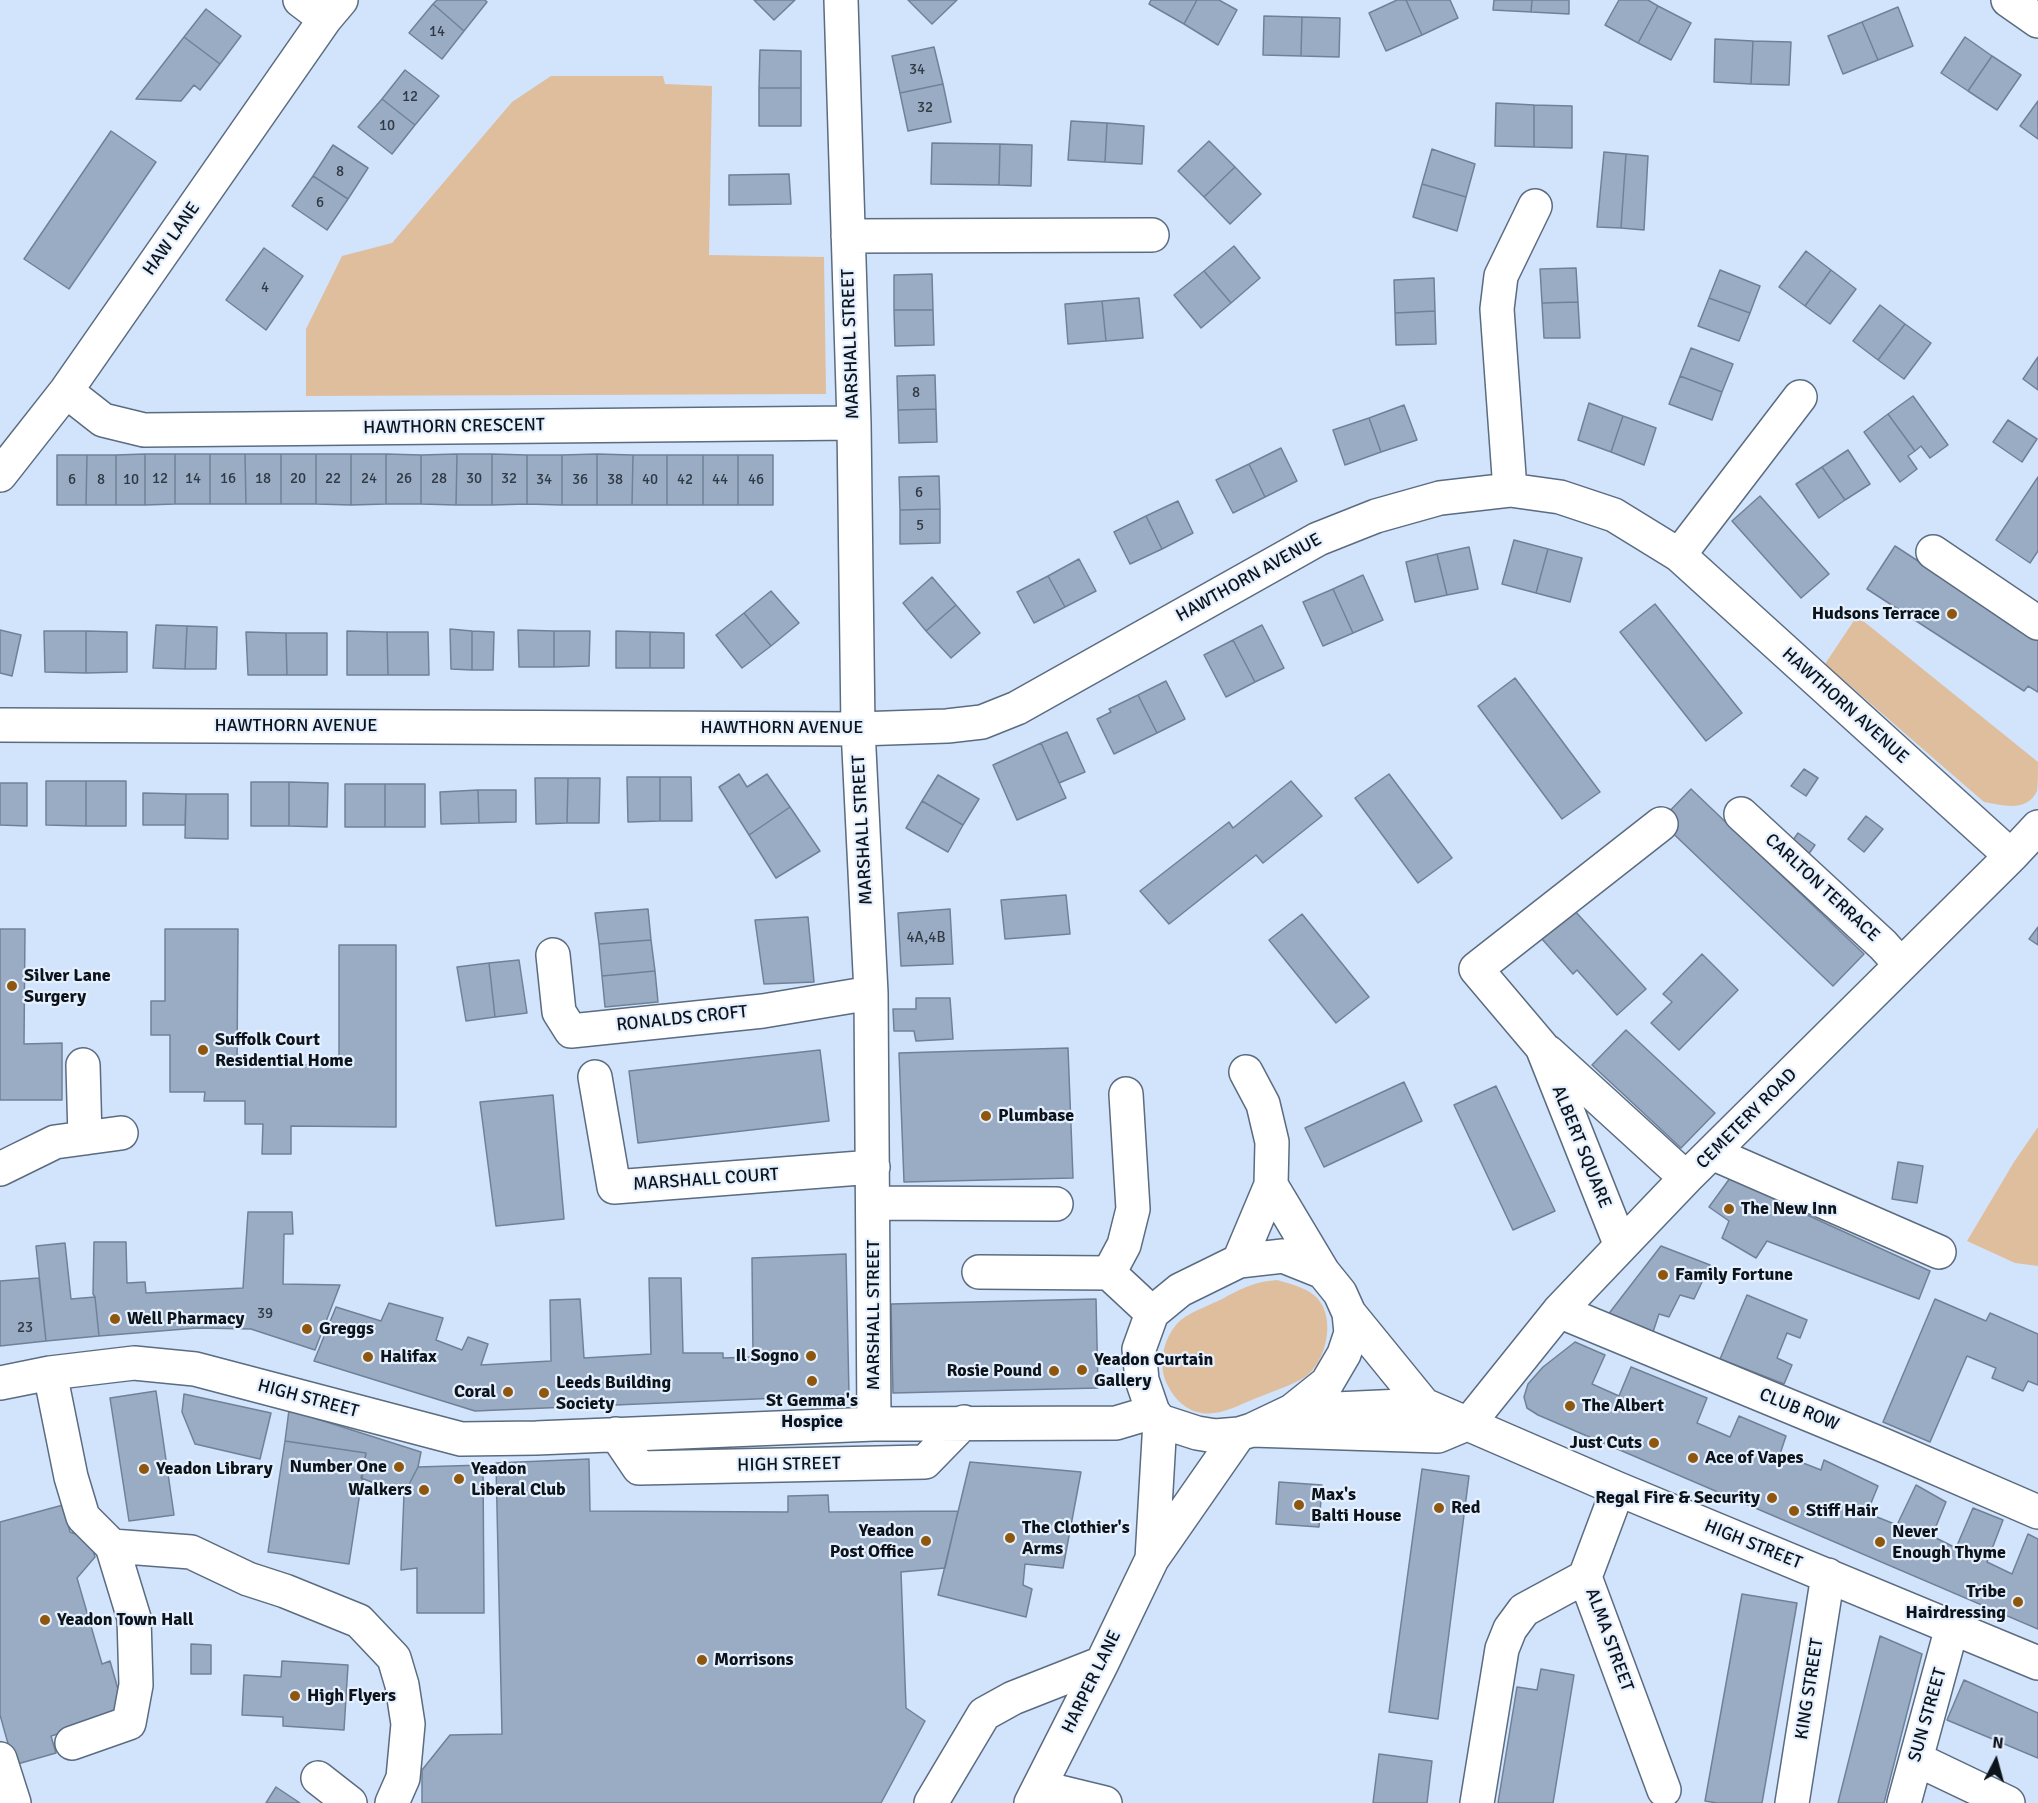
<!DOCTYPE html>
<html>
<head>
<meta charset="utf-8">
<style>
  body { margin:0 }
  #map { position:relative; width:2038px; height:1803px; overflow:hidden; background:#d1e4fc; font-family:Signika,sans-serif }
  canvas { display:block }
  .north { position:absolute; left:1966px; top:1731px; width:60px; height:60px; -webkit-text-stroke:4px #e5f0ff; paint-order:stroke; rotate:6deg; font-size:16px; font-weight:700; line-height:24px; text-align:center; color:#0d131b }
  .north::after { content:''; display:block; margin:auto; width:21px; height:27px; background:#0d131b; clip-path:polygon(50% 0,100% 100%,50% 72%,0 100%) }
</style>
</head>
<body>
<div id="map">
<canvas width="2038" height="1803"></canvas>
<div class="north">N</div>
</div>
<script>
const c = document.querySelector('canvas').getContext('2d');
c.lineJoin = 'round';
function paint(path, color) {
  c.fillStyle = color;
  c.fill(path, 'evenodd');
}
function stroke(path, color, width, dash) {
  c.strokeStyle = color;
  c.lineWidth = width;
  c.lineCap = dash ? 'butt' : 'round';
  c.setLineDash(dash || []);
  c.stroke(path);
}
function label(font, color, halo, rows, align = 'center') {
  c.font = font + ' Signika,sans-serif';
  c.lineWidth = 4.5;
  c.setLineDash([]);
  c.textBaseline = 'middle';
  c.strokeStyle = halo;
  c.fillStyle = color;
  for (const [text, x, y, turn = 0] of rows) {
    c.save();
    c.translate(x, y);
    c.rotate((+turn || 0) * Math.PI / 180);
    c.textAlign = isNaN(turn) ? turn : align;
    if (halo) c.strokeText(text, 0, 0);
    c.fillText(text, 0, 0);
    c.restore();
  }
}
const green = new Path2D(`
  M551,76H663L665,84L712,86L709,255L824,257L826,394L306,396V329L342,256L392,243L512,102Z
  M1857,616L2038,762C2038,770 2038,784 2037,791C2027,813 2002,805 1984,802L1825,664Z
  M2038,1127V1266L2015,1263L1967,1241L2014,1162Z
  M1277,1280C1290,1284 1309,1288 1318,1299C1336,1320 1326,1362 1305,1377C1293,1385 1268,1393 1254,1399C1239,1405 1220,1416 1202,1413C1187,1411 1175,1400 1168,1386C1156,1365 1164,1331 1185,1317C1196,1310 1210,1305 1222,1299C1243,1288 1253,1282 1277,1280Z`);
const building = new Path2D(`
  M437,0H485L487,2L464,31L433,4Z
  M754,0H795L774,20Z
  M908,0H957L932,24Z
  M1151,0H1197L1184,24L1149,4Z
  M1197,0H1219L1237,10L1218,45L1184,24Z
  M1397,0H1406L1422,35L1386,51L1369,13Z
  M1406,0H1450L1458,18L1422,35Z
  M1494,0H1532L1531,12L1493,10Z
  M1532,0H1569V14L1531,12Z
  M1619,0H1648L1658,6L1638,43L1605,25Z
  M433,4L464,31L442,59L409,33Z
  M1658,6L1691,23L1671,60L1638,43Z
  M1898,7L1913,46L1878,60L1862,22Z
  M206,9L241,36L220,64L184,37Z
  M1264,16L1302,17L1301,56L1263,55Z
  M1302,17L1340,18L1339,57L1301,56Z
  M1862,22L1878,60L1843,74L1828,36Z
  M184,37L220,64L200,90L194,85L181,101L136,99Z
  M1965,37L1992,56L1968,91L1941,73Z
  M1715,39L1753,41L1751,84L1714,82Z
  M1753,41L1791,42L1789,85L1751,84Z
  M934,47L943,84L900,93L892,56Z
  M760,50L801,51V88H759Z
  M1992,56L2021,75L1997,110L1968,91Z
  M405,70L439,96L415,125L382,99Z
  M943,84L951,122L908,131L900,93Z
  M759,88H801V126H759Z
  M382,99L415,125L392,154L358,127Z
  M2038,101V139L2020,126Z
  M1496,103L1534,105V147L1495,146Z
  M1534,105L1572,106V148L1534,147Z
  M1071,121L1107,123L1105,162L1068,160Z
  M1107,123L1144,126L1142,164L1105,162Z
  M111,131L156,162L69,289L24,259Z
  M1209,141L1235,167L1204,197L1178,171Z
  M932,143L1000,144L999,185L931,184Z
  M1000,144L1032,145L1031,186L999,185Z
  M333,145L368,168L348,199L313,176Z
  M1432,149L1475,164L1466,197L1422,184Z
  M1604,152L1626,154L1621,228L1597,227Z
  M1626,154L1648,156L1644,230L1621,228Z
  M1235,167L1261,194L1230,224L1204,197Z
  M789,174L791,204L729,205V175Z
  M313,176L348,199L327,230L292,206Z
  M1422,184L1466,197L1457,231L1413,217Z
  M1234,246L1260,278L1231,303L1204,271Z
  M264,248L303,276L266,330L226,300Z
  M1806,251L1831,270L1805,306L1779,287Z
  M1576,268L1578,302L1542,303L1540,269Z
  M1720,270L1760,286L1750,313L1709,298Z
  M1831,270L1856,289L1830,324L1805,306Z
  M1204,271L1231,303L1201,328L1174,295Z
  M932,274L933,310H894V275Z
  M1434,278L1435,311L1395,313L1394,280Z
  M1139,298L1143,338L1106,341L1102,301Z
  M1709,298L1750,313L1739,341L1698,326Z
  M1102,301L1106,341L1068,344L1065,304Z
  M1578,302L1580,338H1544L1542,303Z
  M1880,305L1905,324L1878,360L1853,341Z
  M894,310H933L934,345L895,346Z
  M1435,311L1436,344L1396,345L1395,313Z
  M1905,324L1931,343L1904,379L1878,360Z
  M1691,348L1733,364L1722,392L1680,376Z
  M2038,357V390L2023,379Z
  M935,375L936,409L898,410L897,376Z
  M1680,376L1722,392L1712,420L1669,404Z
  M1913,396L1948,445L1930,458L1921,446L1915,451L1888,414Z
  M1589,403L1623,416L1611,452L1578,440Z
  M1404,405L1417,440L1381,452L1369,418Z
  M936,409L937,442L899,443L898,410Z
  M1888,414L1915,451L1908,456L1917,469L1900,482L1864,432Z
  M1623,416L1656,428L1644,465L1611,452Z
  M1369,418L1381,452L1345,465L1333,430Z
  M2008,420L2037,439L2022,462L1993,442Z
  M1281,448L1297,481L1265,497L1249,464Z
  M1848,450L1870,484L1845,500L1822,467Z
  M145,454V505H116V455Z
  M145,454H175V504L145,505Z
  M175,454H210V504H175Z
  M210,454H245L246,504H210Z
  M245,454H281V504H246Z
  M281,454H316V504H281Z
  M316,454H351V505L316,504Z
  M351,454H386V504L351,505Z
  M386,454L421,455V504H386Z
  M457,454H492V505H456Z
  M457,454L456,505L421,504V455Z
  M492,454L527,455V504L492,505Z
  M597,454L633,455L632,505H597Z
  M597,454V505H562V455Z
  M57,455H87L86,505H57Z
  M87,455H116V505H86Z
  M527,455H562V505L527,504Z
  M633,455H667V505H632Z
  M667,455H703V505H667Z
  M703,455H738V505H703Z
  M738,455H773V505H738Z
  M1249,464L1265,497L1233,513L1216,480Z
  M1822,467L1845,500L1819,518L1796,484Z
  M939,476L940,509L900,510L899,477Z
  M2038,477V551L2030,563L1996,540Z
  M1760,496L1829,574L1801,598L1732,521Z
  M1178,501L1193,533L1162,549L1146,516Z
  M940,509V543L900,544V510Z
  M1146,516L1162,549L1130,564L1114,532Z
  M1514,540L1548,549L1536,593L1502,584Z
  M1895,546L2038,639V692L2028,686L2024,691L1867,589Z
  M1469,547L1478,589L1447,595L1437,554Z
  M1548,549L1582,558L1570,602L1536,593Z
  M1437,554L1447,595L1415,602L1406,562Z
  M1079,559L1096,591L1065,607L1048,576Z
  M1363,575L1383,620L1353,633L1333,589Z
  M1048,576L1065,607L1034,623L1017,592Z
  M932,577L956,605L926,631L903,603Z
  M1333,589L1353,633L1323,646L1303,602Z
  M771,591L799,623L771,646L744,613Z
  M1655,604L1742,713L1706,741L1620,632Z
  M956,605L980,633L951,658L926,631Z
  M744,613L771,646L742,668L716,635Z
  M156,625L187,626L185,669L153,668Z
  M1262,625L1284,668L1255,682L1233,640Z
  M187,626L217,627L216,669H185Z
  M450,629L472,631V670L451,669Z
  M0,630L21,635L12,676L0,673Z
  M518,630L554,631V667H519Z
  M44,631H86V673L45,672Z
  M86,631L127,632V672L86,673Z
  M347,631L387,632L388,675H347Z
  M472,631L494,632L493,670H472Z
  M554,631H590L589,666L554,667Z
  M616,631L650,632V668H616Z
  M246,632L286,633L287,675H248Z
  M387,632H428L429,675H388Z
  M650,632L684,633V668H650Z
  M286,633H327V675H287Z
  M1233,640L1255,682L1226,697L1204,655Z
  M1515,678L1600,792L1562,819L1478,706Z
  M1166,681L1185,719L1157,733L1138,695Z
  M1138,695L1157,733L1114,754L1097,719L1111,712L1109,709Z
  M1067,732L1085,772L1059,783L1041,743Z
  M1041,743L1066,798L1017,820L993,765Z
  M1804,769L1818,778L1806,796L1791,786Z
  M739,774L747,787L767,774L790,807L749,835L719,787Z
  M1389,774L1452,858L1418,883L1355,798Z
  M938,775L979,799L963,825L922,801Z
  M627,777H660V821L628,822Z
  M660,777H691L692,821H660Z
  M535,778H568L567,823L536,824Z
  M568,778H600L599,823H567Z
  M46,781H86V826L46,825Z
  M86,781H126V826H86Z
  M1291,781L1322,816L1263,863L1256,855L1169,924L1140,891L1229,822L1233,828Z
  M251,782H289V826H251Z
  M289,782L328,783L327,827L289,826Z
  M0,783H27V826L0,825Z
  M345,784H385V827H345Z
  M385,784H425V827H385Z
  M1691,789L1864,954L1833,986L1660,821Z
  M478,790L479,823L441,824L440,792Z
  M478,790H516V822L479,823Z
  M143,793L186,794L185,825H143Z
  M186,794H228V839L185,838Z
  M922,801L963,825L948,852L906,828Z
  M790,807L820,851L776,878L749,835Z
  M1866,816L1883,829L1864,852L1848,839Z
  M1798,833L1815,845L1808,855L1791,843Z
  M1066,895L1070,934L1005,939L1001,900Z
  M648,909L651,940L599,944L595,913Z
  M950,909L953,964L901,966L898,913Z
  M1574,910L1646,989L1617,1015L1577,970L1573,974L1542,939Z
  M1302,914L1369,997L1336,1023L1269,940Z
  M808,917L814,982L764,984L755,920Z
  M2038,927V945L2029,939Z
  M0,929H25L24,1044L62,1043V1100H0Z
  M165,929H238L237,1064L339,1065V945H396V1127L291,1126V1154H262L263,1124H245V1101H204L205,1092H170V1035H151V1001H165Z
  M651,940L655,971L602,976L599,944Z
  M1702,954L1738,990L1679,1050L1651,1023L1672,1002L1663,994Z
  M519,960L527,1013L495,1017L489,963Z
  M489,963L495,1017L466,1021L457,967Z
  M655,971L658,1002L605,1007L602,976Z
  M916,998H950L953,1039L916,1041L914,1031H894L893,1009H916Z
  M1626,1030L1715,1113L1681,1148L1592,1065Z
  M1068,1048L1073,1178L904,1182L899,1053Z
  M820,1050L829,1121L638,1143L629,1071Z
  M1404,1082L1422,1121L1324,1167L1305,1128Z
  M1496,1086L1555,1211L1513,1230L1454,1105Z
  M553,1095L564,1219L496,1226L480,1102Z
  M1898,1162L1923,1166L1917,1203L1892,1199Z
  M1733,1174L1783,1204L1930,1271L1919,1299L1767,1241L1756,1258L1722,1238L1729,1221L1709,1207Z
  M248,1212H292L293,1234H284L283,1284L340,1285L315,1350L251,1329L197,1328L99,1336L95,1297L93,1294L94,1242H126L127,1283L145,1282L146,1293L243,1288Z
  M65,1243L71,1299L95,1297L99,1336L46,1341L36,1246Z
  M1661,1246L1710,1265L1694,1299L1680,1295L1669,1317L1659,1314L1652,1335L1607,1316Z
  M846,1254L849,1395L475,1411L314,1361L336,1307L381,1321L389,1303L443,1318L436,1340L462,1350L468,1337L488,1344L481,1365L551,1361L550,1300L580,1299L584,1358L651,1354L649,1278H681L683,1353H723V1358L753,1357L752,1258Z
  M39,1278L46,1341L0,1346V1281Z
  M1747,1295L1807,1320L1800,1338L1787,1333L1777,1358L1792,1365L1784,1384L1720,1359Z
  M1096,1299L1098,1388L893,1393L891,1304Z
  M1935,1299L1986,1321L1990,1313L2038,1334V1385L2028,1381L2023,1391L1992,1378L1996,1368L1967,1356L1930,1442L1883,1422Z
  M1575,1342L1605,1355L1592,1384L1619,1396L1631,1367L1707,1398L1697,1423L1730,1437L1739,1416L1786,1436L1780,1454L1821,1470L1824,1460L1878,1486L1867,1513L1897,1525L1916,1485L1946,1502L1932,1536L1956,1548L1973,1508L2003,1520L1987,1562L2012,1574L2028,1534L2038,1539V1629L1538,1415L1527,1408L1524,1397L1528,1384L1543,1367Z
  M156,1391L174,1515L129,1521L110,1398Z
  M184,1394L271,1413L260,1459L195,1444L182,1412Z
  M289,1410L421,1452L418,1467L404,1494L361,1478L366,1453L285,1441Z
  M285,1441L366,1453L349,1564L268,1552Z
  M589,1459L590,1511L788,1512V1496L828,1495L829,1512L958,1511L945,1568L901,1572L906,1708L925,1721L881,1803H422V1770L450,1735L502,1734L496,1463Z
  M970,1462L1081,1472L1063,1568L1025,1564L1023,1585L1032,1589L1026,1617L938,1595Z
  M483,1465L484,1613H417V1568L401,1570L404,1494L418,1467Z
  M1422,1469L1469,1476L1438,1719L1389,1712Z
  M1279,1482L1322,1485L1319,1527L1276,1524Z
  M63,1505L70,1532L90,1539L95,1557L77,1578L102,1664L110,1661L125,1714L51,1736L56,1753L14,1765L0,1715V1522Z
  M1742,1594L1797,1603L1762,1803H1717L1705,1801Z
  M1880,1636L1922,1654L1884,1803H1838Z
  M191,1644L211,1645V1674H191Z
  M282,1661L348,1665L344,1730L283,1726V1717L242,1715L244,1675L281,1677Z
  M1541,1669L1574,1675L1553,1803H1498L1517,1687L1537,1690Z
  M1964,1680L2038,1713V1758L1947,1720Z
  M1379,1754L1432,1761L1427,1803H1373Z
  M276,1787L300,1803H266Z`);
const minor = new Path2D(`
  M300,0L325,19
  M841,0L854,423L858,729L871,993L874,1424
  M2008,0L2038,21
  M848,236L1152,235
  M66,391L103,420L144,430L854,423
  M0,475L66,391L325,19L341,0
  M1510,490L1497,309L1501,276L1535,206
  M1933,552L2038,623
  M1679,555L1800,397
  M0,725L858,729L947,726L982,722L1017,708L1318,539L1376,516L1440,498L1510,490L1560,497L1614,515L1679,555L2011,856
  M1741,814L1883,945L1901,965
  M553,955L559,1012L571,1031L763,1011L871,993
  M1548,1052L1686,1178
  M83,1065L85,1138
  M595,1077L614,1187L873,1167
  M1126,1094L1133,1209L1124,1245L1109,1273L1152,1313
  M1712,1153L1939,1252
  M0,1169L55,1142L121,1133
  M1271,1185L1323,1272
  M874,1203L1056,1204
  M1621,1246L1542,1047L1476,969L1661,824
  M1283,1256L1323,1272L1340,1293L1349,1313L1351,1333L1344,1354L1327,1383L1292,1411L1252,1430L1239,1434L1215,1436L1197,1433L1160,1421L1153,1412L1142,1380L1139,1349L1152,1313L1180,1290L1239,1261Z
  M1239,1261L1271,1185L1272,1142L1263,1104L1246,1072
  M979,1272L1109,1273
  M1559,1311L1883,1445L2038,1512
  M1349,1313L1424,1405
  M50,1373L71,1477L83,1517L112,1546L191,1552L248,1579L285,1591L359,1621L394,1658L402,1685L408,1724L403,1778L392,1803
  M0,1383L50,1373L134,1363L195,1369L461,1439L536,1438L874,1424L1116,1423L1153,1412
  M1292,1411L1424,1405L1618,1489L2038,1663
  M1252,1430L1438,1436L1469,1423L1559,1311L1621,1246L1686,1178L2011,856L2038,827
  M616,1434L639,1468L925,1462L964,1422
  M1618,1489L1585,1577L1664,1790
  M1152,1559L1160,1421
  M72,1743L129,1723L136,1685L134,1618L112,1546
  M0,1759L14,1803
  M1916,1759L2008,1803
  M318,1778L350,1803
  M1039,1787L1105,1803
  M931,1803L984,1714L1013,1698L1102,1663
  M1031,1803L1102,1663L1152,1559L1239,1434
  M1477,1803L1502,1649L1510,1629L1524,1610L1585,1577
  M1792,1803L1828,1575
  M1904,1803L1952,1627`);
const markers = [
  [1952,614,6,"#8e570d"],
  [12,986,6,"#8e570d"],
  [203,1050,6,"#8e570d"],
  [986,1116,6,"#8e570d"],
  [1729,1209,6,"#8e570d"],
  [1663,1275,6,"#8e570d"],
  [115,1319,6,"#8e570d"],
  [307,1329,6,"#8e570d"],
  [811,1356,6,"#8e570d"],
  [368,1357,6,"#8e570d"],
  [1082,1370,6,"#8e570d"],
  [1054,1371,6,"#8e570d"],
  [812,1381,6,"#8e570d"],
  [508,1392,6,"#8e570d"],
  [544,1393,6,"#8e570d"],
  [1570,1406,6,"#8e570d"],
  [1654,1443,6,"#8e570d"],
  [1693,1458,6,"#8e570d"],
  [399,1467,6,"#8e570d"],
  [144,1469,6,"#8e570d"],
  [459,1479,6,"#8e570d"],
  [424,1490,6,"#8e570d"],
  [1772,1498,6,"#8e570d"],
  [1299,1505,6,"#8e570d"],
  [1439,1508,6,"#8e570d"],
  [1794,1511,6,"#8e570d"],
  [1010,1538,6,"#8e570d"],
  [926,1541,6,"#8e570d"],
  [1880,1542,6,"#8e570d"],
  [2018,1602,6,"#8e570d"],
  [45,1620,6,"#8e570d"],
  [702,1660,6,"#8e570d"],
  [295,1696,6,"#8e570d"]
];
const numberNames = [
  ["14",437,32],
  ["34",917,70],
  ["12",410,97],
  ["32",925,108],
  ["10",387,126],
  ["8",340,172],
  ["6",320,203],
  ["4",265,288],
  ["8",916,393],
  ["12",160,479],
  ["14",193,479],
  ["16",228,479],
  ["18",263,479],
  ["20",298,479],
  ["22",333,479],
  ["24",369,479],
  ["26",404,479],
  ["28",439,479],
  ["30",474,479],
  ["32",509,479],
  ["6",72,480],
  ["8",101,480],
  ["10",131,480],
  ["34",544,480],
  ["36",580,480],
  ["38",615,480],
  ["40",650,480],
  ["42",685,480],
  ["44",720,480],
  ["46",756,480],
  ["6",919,493],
  ["5",920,526],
  ["4A,4B",926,938],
  ["39",265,1314],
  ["23",25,1328]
];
const streetNames = [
  ["HAW LANE",172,239,-55],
  ["MARSHALL STREET",851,344,-92],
  ["HAWTHORN CRESCENT",454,427,-1],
  ["HAWTHORN AVENUE",1249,578,-29],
  ["HAWTHORN AVENUE",1845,706,42],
  ["HAWTHORN AVENUE",296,726],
  ["HAWTHORN AVENUE",782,728],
  ["MARSHALL STREET",863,830,-93],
  ["CARLTON TERRACE",1822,888,43],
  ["RONALDS CROFT",682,1019,-6],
  ["CEMETERY ROAD",1747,1119,-45],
  ["ALBERT SQUARE",1581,1147,68],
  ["MARSHALL COURT",706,1180,-4],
  ["MARSHALL STREET",874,1315,-90],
  ["HIGH STREET",308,1399,15],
  ["CLUB ROW",1799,1410,22],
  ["HIGH STREET",789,1465,-1],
  ["HIGH STREET",1753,1545,22],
  ["ALMA STREET",1609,1640,70],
  ["HARPER LANE",1092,1682,-64],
  ["KING STREET",1810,1689,-81],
  ["SUN STREET",1928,1715,-74]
];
const poiNames = [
  ["Hudsons Terrace",1940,614,"right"],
  ["Silver Lane",24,976],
  ["Surgery",24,997],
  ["Suffolk Court",215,1040],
  ["Residential Home",215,1061],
  ["Plumbase",998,1116],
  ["The New Inn",1741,1209],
  ["Family Fortune",1675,1275],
  ["Well Pharmacy",127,1319],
  ["Greggs",319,1329],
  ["Il Sogno",799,1356,"right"],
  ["Halifax",380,1357],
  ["Yeadon Curtain",1094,1360],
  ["Gallery",1094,1381],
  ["Rosie Pound",1042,1371,"right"],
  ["Leeds Building",556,1383],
  ["Society",556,1404],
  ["Coral",496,1392,"right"],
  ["St Gemma's",812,1401,"center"],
  ["Hospice",812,1422,"center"],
  ["The Albert",1582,1406],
  ["Just Cuts",1642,1443,"right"],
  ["Ace of Vapes",1705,1458],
  ["Number One",387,1467,"right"],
  ["Yeadon Library",156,1469],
  ["Yeadon",471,1469],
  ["Liberal Club",471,1490],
  ["Walkers",412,1490,"right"],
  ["Max's",1311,1495],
  ["Balti House",1311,1516],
  ["Regal Fire & Security",1760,1498,"right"],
  ["Red",1451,1508],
  ["Stiff Hair",1806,1511],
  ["The Clothier's",1022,1528],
  ["Arms",1022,1549],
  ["Yeadon",914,1531,"right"],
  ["Post Office",914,1552,"right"],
  ["Never",1892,1532],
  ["Enough Thyme",1892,1553],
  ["Tribe",2006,1592,"right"],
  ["Hairdressing",2006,1613,"right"],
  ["Yeadon Town Hall",57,1620],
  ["Morrisons",714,1660],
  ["High Flyers",307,1696]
];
paint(green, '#dfbe9e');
paint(building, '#9aacc3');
stroke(building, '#708197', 1.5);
stroke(minor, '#5b6b80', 36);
stroke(minor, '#fff', 33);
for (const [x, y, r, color] of markers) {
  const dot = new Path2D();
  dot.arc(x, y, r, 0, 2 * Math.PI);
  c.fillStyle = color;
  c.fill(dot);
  stroke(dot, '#e5f0ff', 2);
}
label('15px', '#303945', null, numberNames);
label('18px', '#0d131b', '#e5f0ff', streetNames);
label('bold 18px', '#0d131b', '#e5f0ff', poiNames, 'left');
</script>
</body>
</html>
